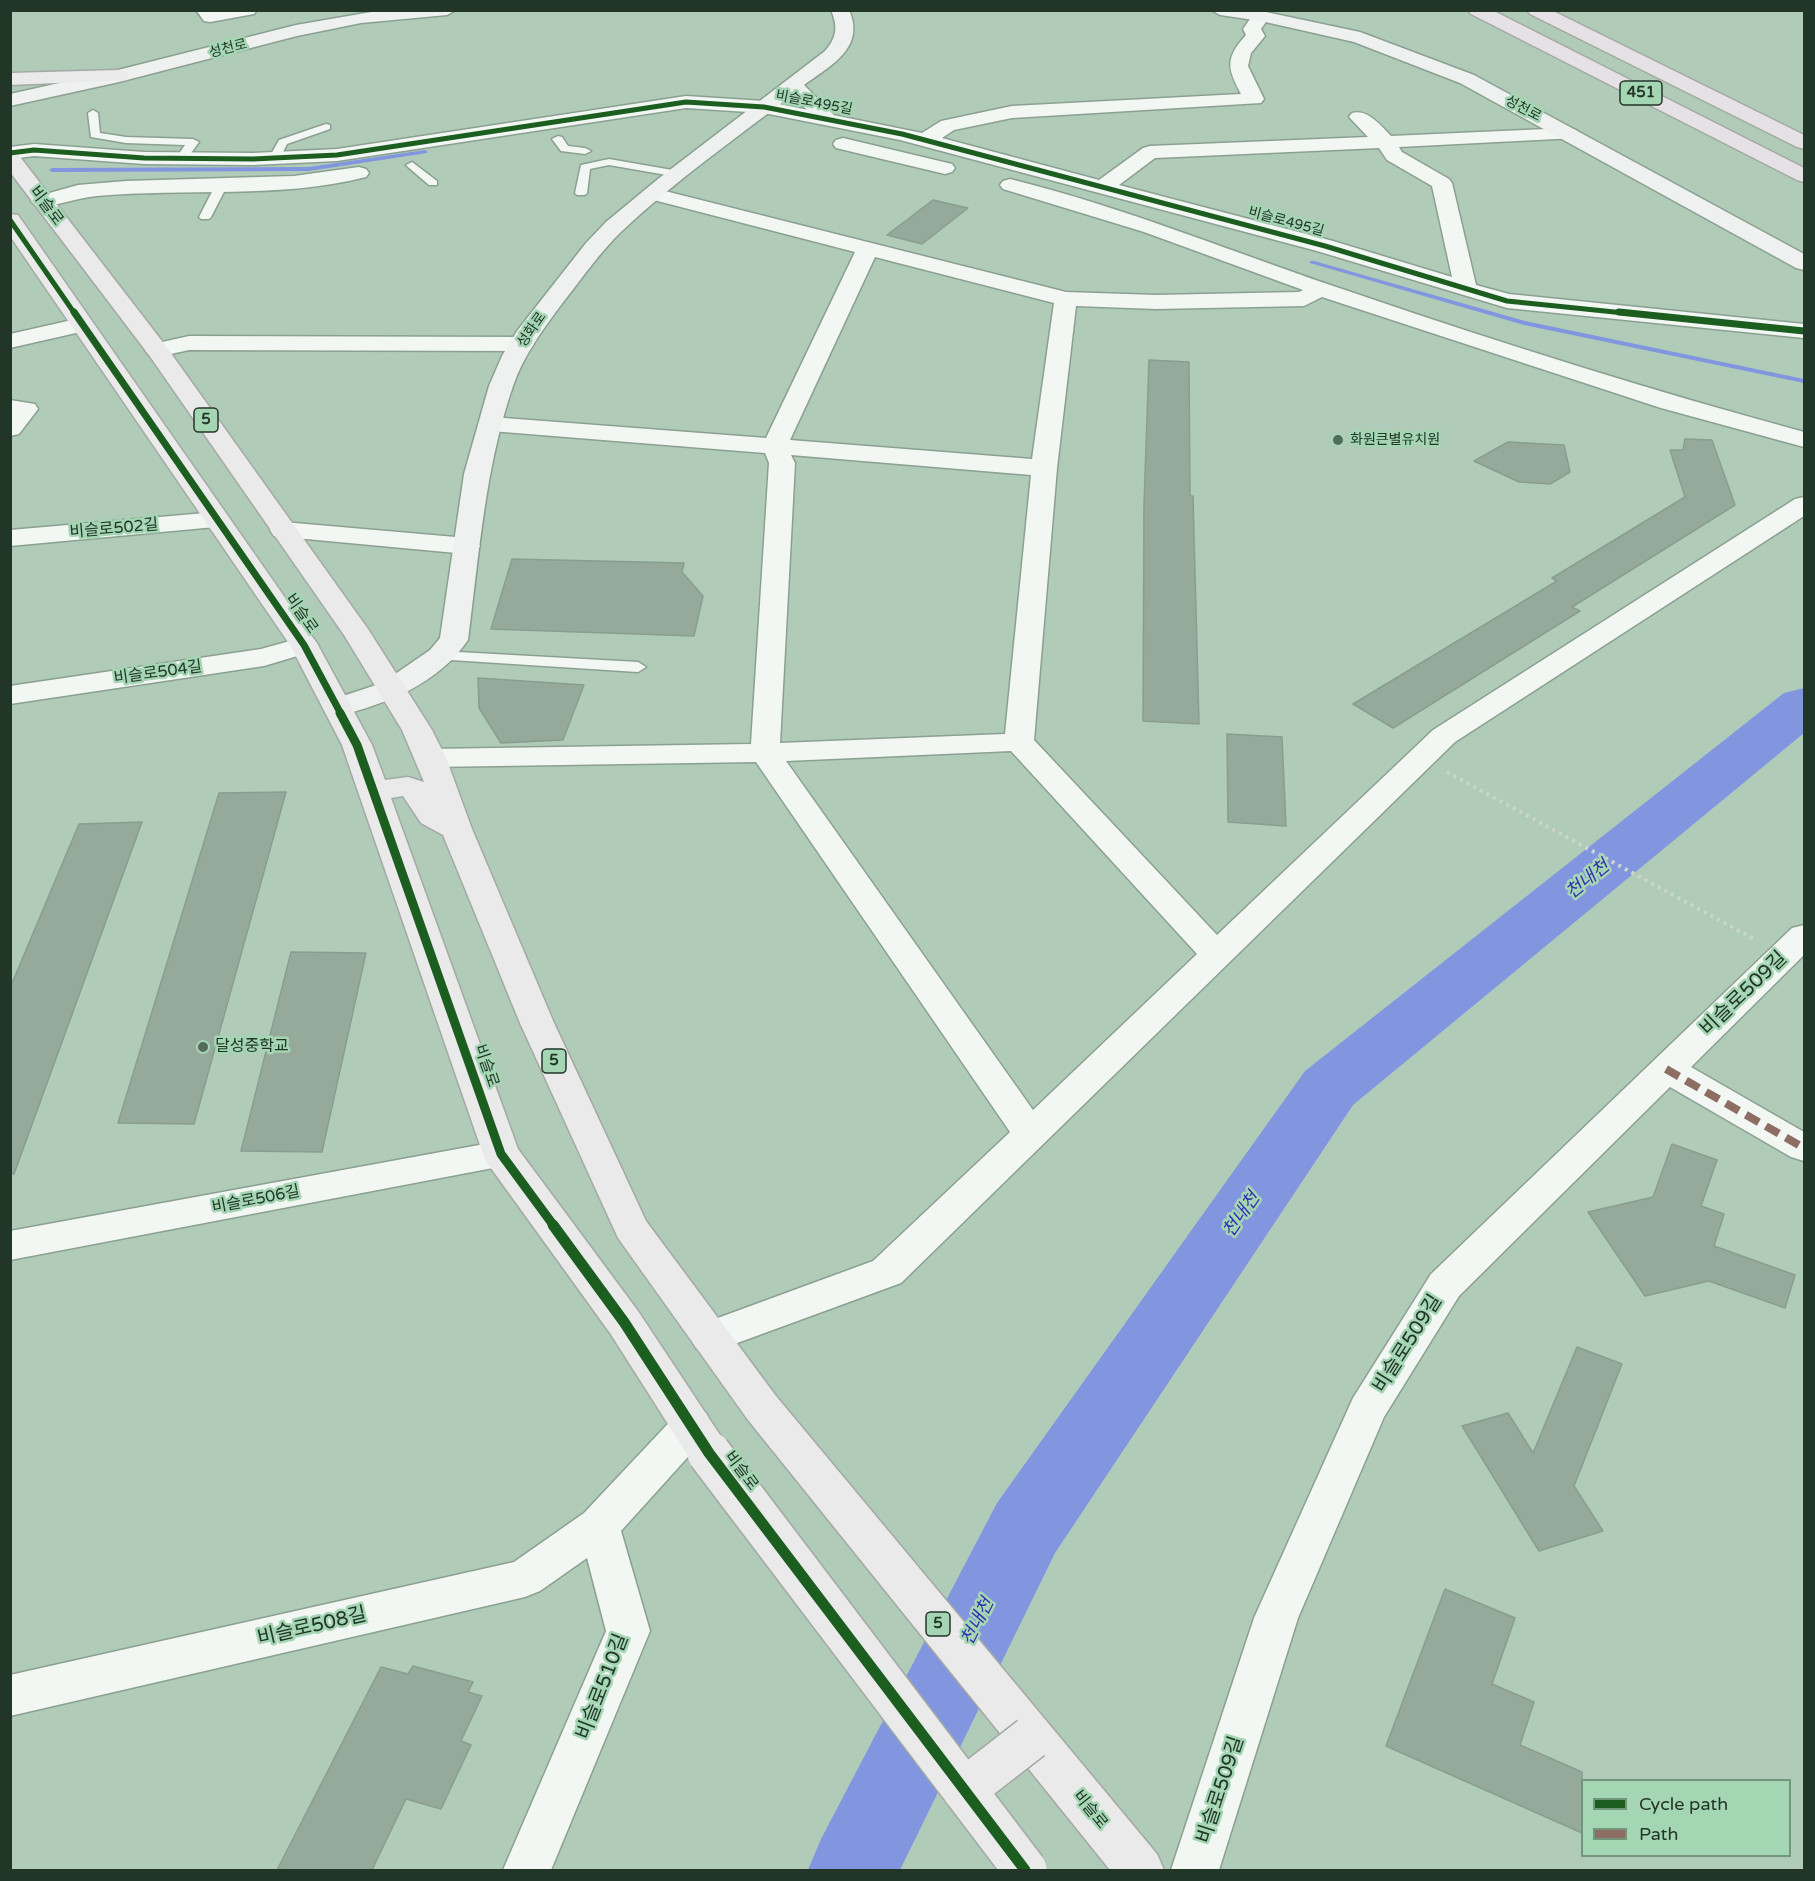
<!DOCTYPE html>
<html>
<head>
<meta charset="utf-8">
<style>
  body { margin:0 }
  #map { position:relative; width:1815px; height:1881px; overflow:hidden; background:#b0cbb8; font-family:"Varela Round",sans-serif }
  canvas { display:block }
  .frame { position:absolute; inset:0; border:12px solid #223628; pointer-events:none }
  .legend { position:absolute; left:1581px; top:1779px; width:210px; height:78px; box-sizing:border-box; background:#a5d6b4; border:2px solid #71967c; margin:0; padding:8px 10px; list-style:none; font-size:18px; color:#223628 }
  .legend li { display:flex; align-items:center; gap:12px; height:30px }
  .legend b { width:30px; border:2px solid #71967c }
</style>
</head>
<body>
<div id="map">
<canvas width="1815" height="1881"></canvas>
<div class="frame"></div>
<ul class="legend">
<li><b style="height:8px;background:#1b5e20"></b>Cycle path</li>
<li><b style="height:8px;background:#8d6e63"></b>Path</li>
</ul>
</div>
<script>
const c = document.querySelector('canvas').getContext('2d');
c.lineJoin = 'round';
function paint(path, color) {
  c.fillStyle = color;
  c.fill(path, 'evenodd');
}
function stroke(path, color, width, dash) {
  c.strokeStyle = color;
  c.lineWidth = width;
  c.lineCap = dash ? 'butt' : 'round';
  c.setLineDash(dash || []);
  c.stroke(path);
}
function label(font, color, halo, rows, align = 'center') {
  c.font = font + ' "Varela Round","Noto Sans KR",sans-serif';
  c.lineWidth = 5;
  c.setLineDash([]);
  c.textBaseline = 'middle';
  c.strokeStyle = halo;
  c.fillStyle = color;
  for (const [text, x, y, turn = 0] of rows) {
    c.save();
    c.translate(x, y);
    c.rotate((+turn || 0) * Math.PI / 180);
    c.textAlign = isNaN(turn) ? turn : align;
    if (halo) c.strokeText(text, 0, 0);
    c.fillText(text, 0, 0);
    c.restore();
  }
}
const stream = new Path2D(`
  M425,150L428,152L427,153L309,171L52,172L49,170L52,168L309,167Z
  M1310,261H1314L1525,321L1804,379V383L1524,325L1310,263Z`);
const river = new Path2D(`
  M1804,688V733L1353,1105L1055,1553L900,1870H808L821,1839L997,1503L1305,1071L1784,693Z`);
const building = new Path2D(`
  M933,200L968,208L922,244L887,235Z
  M1149,360L1189,362L1190,496H1193L1199,724L1143,721L1144,505Z
  M1685,439L1712,440L1735,505L1572,607L1580,611L1393,728L1353,704L1557,581L1552,578L1685,497L1670,450H1683Z
  M1508,442L1564,445L1570,472L1550,484L1519,482L1474,461Z
  M512,559L684,563L682,572L703,596L694,636L491,629Z
  M478,678L584,685L563,740L501,743L479,708Z
  M1227,734L1282,737L1286,826L1228,822Z
  M286,792L194,1124L118,1123L219,793Z
  M142,822L14,1174L10,1173V988L79,824Z
  M291,952L366,953L322,1152L241,1151Z
  M1672,1144L1717,1160L1701,1206L1724,1214L1714,1246L1795,1275L1785,1308L1709,1281L1645,1296L1588,1212L1653,1197Z
  M1577,1347L1622,1364L1574,1486L1603,1531L1539,1551L1462,1426L1508,1413L1533,1453Z
  M1445,1589L1515,1618L1492,1684L1534,1702L1520,1745L1582,1772V1833L1386,1746Z
  M413,1666L473,1682L468,1692L482,1696L461,1741L471,1745L441,1809L406,1799L372,1870H277L381,1667L408,1674Z`);
const path = new Path2D(`
  M1447,772L1754,939`);
const lane = new Path2D(`
  M93,110L98,113L100,133L126,137L193,139L199,142L186,160L182,161L176,158L185,145L126,143L91,137L88,113Z
  M326,124L330,125V129L287,144L279,160L275,161L269,158L279,140Z
  M558,136L562,137L568,146L585,148L591,151L585,154L561,151L552,139Z
  M609,159L678,171L684,174L678,177L609,165L590,169L587,193L585,195H577L575,193L581,165Z
  M412,162L437,181V185H429L408,167L406,165Z
  M221,183L227,186L211,217L209,219H201L199,217L215,186Z
  M440,651L638,662L646,667L638,672L435,659L432,656Z`);
const street = new Path2D(`
  M196,10H257L254,14L210,22L204,21Z
  M1261,11L1267,12L1270,16L1261,29L1265,36L1251,53L1248,66L1264,99L1261,103L1012,118L954,130L942,138L1099,180L1143,148L1150,146L1368,137L1349,117L1352,113C1368,109 1380,125 1391,136L1569,128L1576,130L1579,134L1576,138L1399,147L1402,152L1449,179L1452,183L1476,285L1509,294L1804,324V338L1507,308L1317,251L900,140L764,113L686,108L337,161L253,165L144,164L34,156L10,159V147L34,144L144,152L253,153L337,149L686,96L764,101L922,133L941,121L1012,106L1241,94C1227,68 1225,58 1246,35L1243,29L1255,12ZM1379,148L1387,160L1432,186L1452,277L1333,241L1119,185L1155,158Z
  M843,138L952,164L955,168L952,172L945,174L836,148L833,144L836,140Z
  M359,167L366,169L369,173L366,177C281,199 185,188 97,196C79,197 49,209 35,205L31,201L35,197L78,185L126,181L294,176Z
  M1010,179C1128,208 1239,255 1354,293C1503,344 1653,391 1804,432V447L1661,408L1322,297L1304,306L1156,309L1076,306L1057,468L1034,740L1217,935L1433,730L1795,499L1804,497V516L1455,742L901,1283L710,1353L696,1348L690,1337L696,1326L873,1261L1010,1132L756,762L431,767L420,764L416,758L420,752L431,749L751,744L769,463L765,453L491,431L482,429L479,424L482,419L491,417L766,438L855,252L646,198L642,194L646,190L653,188L1066,292L1156,295L1299,292L1303,290L1144,232L1003,189L1000,185L1003,181ZM875,257L1054,303L1032,459L790,440ZM791,455L1031,475L1005,734L780,743L795,463ZM1011,751L1197,954L1033,1110L786,761Z
  M81,318L89,320L93,325L89,330L10,348V334Z
  M189,336L522,337L530,339L534,344L530,349L522,351L189,350L157,357L149,355L145,350L149,345Z
  M10,400L35,404L38,409L19,434L10,436Z
  M217,512L226,514L230,520L226,526L10,546V530Z
  M283,522L467,538L476,540L480,546L476,552L467,554L274,536L270,530L274,524Z
  M304,637L314,639L318,645L314,651L264,666L10,704V686L261,649Z
  M1804,925V955L1691,1067L1804,1132V1161L1791,1157L1670,1087L1459,1296L1384,1417L1298,1618L1219,1870H1171L1254,1618L1353,1398L1431,1274L1792,928Z
  M501,1141L514,1144L519,1154L514,1164L10,1260V1231Z
  M692,1408L706,1413L712,1425L706,1437L621,1531L650,1631L551,1870H503L606,1631L587,1558L540,1591L525,1597L10,1716V1675L514,1562L584,1513L678,1413Z`);
const secondary = new Path2D(`
  M383,10H456L447,15L361,23L297,36L119,82L10,106V94L118,70L296,25Z
  M831,10H849C866,48 830,66 804,85L833,114L836,118L833,122H819L792,95C735,139 675,181 622,231C600,252 583,277 564,301C544,328 524,354 513,386C485,467 479,555 468,640C439,683 387,704 338,716L328,713L323,707L328,701L382,683L430,650L440,638L464,474L489,386L502,356L517,331L586,243L606,222L658,179L825,51C837,37 838,27 831,10Z
  M1211,10L1261,11L1360,32L1474,75L1804,254V270L1796,268L1460,83L1354,42L1261,21L1220,15Z`);
const primary = new Path2D(`
  M119,70L126,72L129,76L126,80L10,85V73Z
  M10,151L17,153L165,345L368,629L432,730L446,758L472,829L554,1023L646,1221L776,1396L1157,1854L1164,1870H1110L748,1420L618,1238L520,1023L443,835L421,823L403,796L391,798L518,1149L638,1311L724,1441L730,1453L724,1465L709,1470L694,1465L610,1333L488,1164L483,1154L342,745L290,645L10,236V214L18,215L318,645L372,745L385,780L408,777L424,782L402,730L344,635L149,355L10,172Z`);
const highway = new Path2D(`
  M1468,10H1492L1804,168V182L1797,180L1471,14Z
  M1527,10H1551L1804,135V149L1797,147L1530,14Z`);
const primaryBridge = new Path2D(`
  M709,1453L1025,1870
  M964,1790L1031,1738`);
const quiet = new Path2D(`
  M1666,1069L1804,1148`);
const cyclewayFar3 = new Path2D(`
  M10,153L34,150L144,158L253,159L337,155L686,102L764,107L902,134L1325,246L1507,301L1634,314
  M10,220L75,314`);
const cyclewayFar2 = new Path2D(`
  M74,312L304,645L341,714
  M1619,312L1804,331`);
const cyclewayFar1 = new Path2D(`
  M340,713L357,745L501,1154L554,1226`);
const cycleway = new Path2D(`
  M553,1225L624,1322L709,1453L1025,1870`);
const markers = [
  [1338,440,6,"#546a5a"],
  [203,1047,6,"#546a5a"]
];
const farStreetnames = [
  ["성천로",228,49,-14],
  ["비슬로495길",814,103,11],
  ["성천로",1523,109,28],
  ["비슬로495길",1286,222,15],
  ["성화로",532,330,-55]
];
const farPoinames = [
  ["화원큰별유치원",1350,440]
];
const shields = [
  [1641,93,42],
  [206,420,24],
  [554,1061,24],
  [938,1624,24]
];
const shieldNames = [
  ["451",1641,93],
  ["5",206,420],
  ["5",554,1061],
  ["5",938,1624]
];
const streetNames = [
  ["비슬로",46,206,53],
  ["비슬로502길",114,529,-5],
  ["비슬로",301,614,55],
  ["비슬로504길",158,673,-8],
  ["비슬로",486,1066,71],
  ["비슬로506길",256,1200,-11],
  ["비슬로",741,1471,53],
  ["비슬로",1090,1810,51]
];
const poiNames = [
  ["달성중학교",215,1047]
];
const waterNames = [
  ["천내천",1588,880,-39],
  ["천내천",1242,1215,-55],
  ["천내천",978,1622,-63]
];
const nearStreetnames = [
  ["비슬로509길",1744,994,-44],
  ["비슬로509길",1408,1344,-58],
  ["비슬로508길",312,1627,-13],
  ["비슬로510길",603,1687,-69],
  ["비슬로509길",1221,1790,-72]
];
paint(stream, '#8296e0');
paint(river, '#8296e0');
paint(building, '#95aa9b');
stroke(building, '#889e8f', 1.5);
stroke(lane, '#8ba091', 3);
stroke(street, '#8ba091', 3);
stroke(secondary, '#8ba091', 3);
stroke(primary, '#a3a9a5', 3);
stroke(highway, '#a3a9a5', 3);
stroke(path, '#cbd4ce', 4, [3, 4.5]);
paint(lane, '#f3f7f4');
paint(street, '#f3f7f4');
paint(secondary, '#eff1f0');
paint(primary, '#ebeaeb');
paint(highway, '#e6e1e4');
stroke(primaryBridge, '#a3a9a5', 46, []);
stroke(primaryBridge, '#ebeaeb', 43);
stroke(quiet, '#8d6e63', 8, [15, 8]);
stroke(cyclewayFar3, '#1b5e20', 5);
stroke(cyclewayFar2, '#1b5e20', 7);
stroke(cyclewayFar1, '#1b5e20', 9);
stroke(cycleway, '#1b5e20', 11);
for (const [x, y, r, color] of markers) {
  const dot = new Path2D();
  dot.arc(x, y, r, 0, 2 * Math.PI);
  c.fillStyle = color;
  c.fill(dot);
  stroke(dot, '#a5d6b4', 2);
}
label('14px', '#223628', '#a5d6b4', farStreetnames);
label('14px', '#223628', '#a5d6b4', farPoinames, 'left');
for (const [x, y, w] of shields) {
  const box = new Path2D();
  box.roundRect(x - w / 2, y - 12, w, 24, 4.5);
  c.fillStyle = '#a5d6b4';
  c.fill(box);
  stroke(box, '#223628', 1.5);
}
label('bold 15px', '#223628', null, shieldNames);
label('16px', '#223628', '#a5d6b4', streetNames);
label('16px', '#223628', '#a5d6b4', poiNames, 'left');
label('italic 18px', '#322db1', '#a5d6b4', waterNames);
label('20px', '#223628', '#a5d6b4', nearStreetnames);
</script>
</body>
</html>
